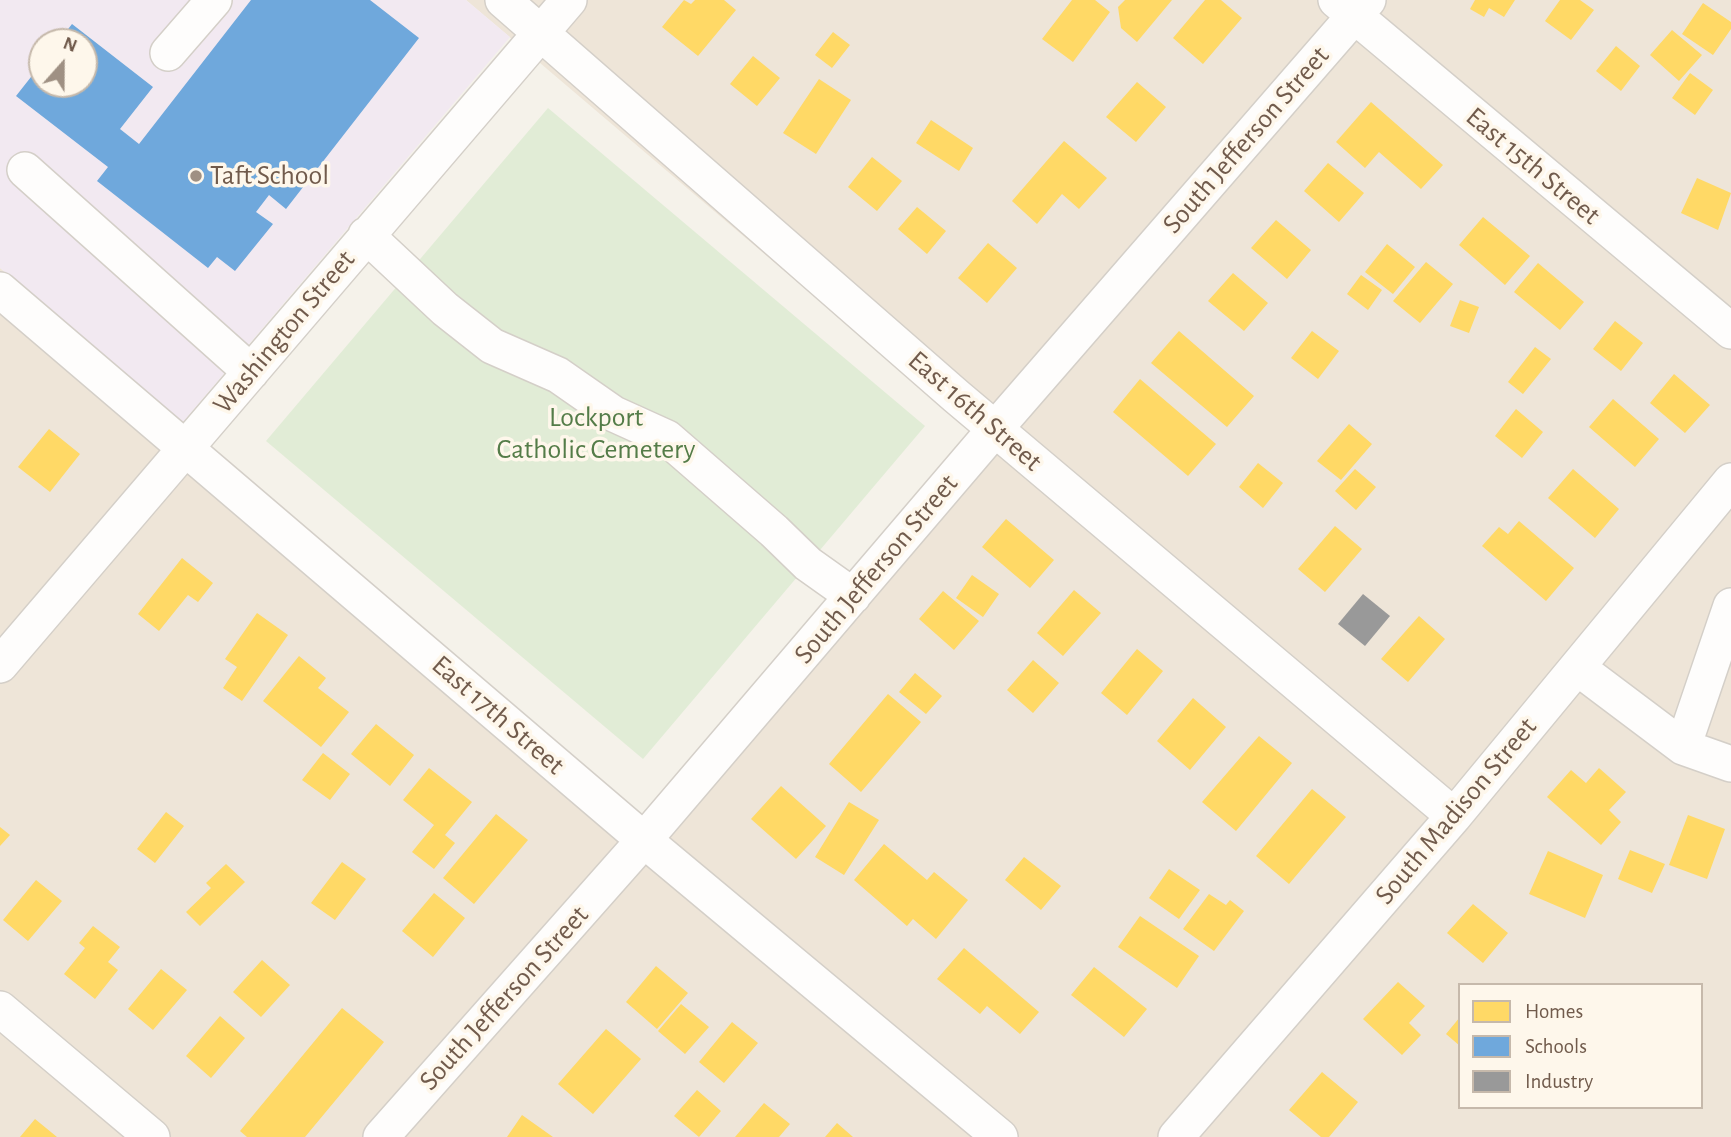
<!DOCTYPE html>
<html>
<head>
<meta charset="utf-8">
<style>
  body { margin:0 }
  #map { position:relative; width:1731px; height:1137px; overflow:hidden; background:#f5f2ea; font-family:"Alegreya Sans",sans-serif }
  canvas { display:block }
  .legend { position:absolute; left:1458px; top:983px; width:245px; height:126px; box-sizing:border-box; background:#fef7eb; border:2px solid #c6b9ab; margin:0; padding:9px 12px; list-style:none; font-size:21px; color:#715b4c }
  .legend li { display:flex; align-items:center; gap:14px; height:35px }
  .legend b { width:35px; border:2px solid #c6b9ab }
  .north { position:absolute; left:28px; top:28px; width:70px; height:70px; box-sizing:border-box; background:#fef7eb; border:2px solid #c6b9ab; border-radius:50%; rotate:21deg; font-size:19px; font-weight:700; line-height:28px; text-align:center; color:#715b4c }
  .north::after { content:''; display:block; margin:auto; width:24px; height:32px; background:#9f9083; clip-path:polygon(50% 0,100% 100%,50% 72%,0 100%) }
</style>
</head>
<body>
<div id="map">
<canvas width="1731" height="1137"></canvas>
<ul class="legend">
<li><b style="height:19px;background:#ffd966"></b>Homes</li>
<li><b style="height:19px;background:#6fa8dc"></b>Schools</li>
<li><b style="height:19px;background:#999"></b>Industry</li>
</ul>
<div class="north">N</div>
</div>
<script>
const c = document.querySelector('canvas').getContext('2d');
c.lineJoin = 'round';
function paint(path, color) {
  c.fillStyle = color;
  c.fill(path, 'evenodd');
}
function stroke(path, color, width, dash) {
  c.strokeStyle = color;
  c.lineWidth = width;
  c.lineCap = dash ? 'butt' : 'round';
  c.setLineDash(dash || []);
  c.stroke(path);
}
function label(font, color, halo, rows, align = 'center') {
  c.font = font + ' "Alegreya Sans",sans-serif';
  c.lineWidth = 7;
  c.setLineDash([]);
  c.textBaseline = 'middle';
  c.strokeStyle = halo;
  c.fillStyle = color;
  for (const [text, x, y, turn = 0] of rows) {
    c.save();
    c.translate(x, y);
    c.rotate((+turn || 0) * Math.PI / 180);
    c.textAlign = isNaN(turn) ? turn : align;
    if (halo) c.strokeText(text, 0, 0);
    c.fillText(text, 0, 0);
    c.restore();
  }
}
const residential = new Path2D(`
  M466,0H1731V1137H0V268L664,840L996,451ZM1460,985H1701V1107H1460Z`);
const education = new Path2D(`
  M0,0H466L510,37L182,423L0,268ZM42,42H84V84H42Z`);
const green = new Path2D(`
  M548,108L925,426L643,759L266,441Z`);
const homes = new Path2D(`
  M684,0L691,4L695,0H724L736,10L698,56L662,27Z
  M1072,0H1095L1110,12L1073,62L1042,39Z
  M1125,0H1172L1137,42L1121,28L1118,7Z
  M1205,0H1221L1242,18L1203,64L1173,38Z
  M1475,0H1515L1504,17L1489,8L1484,17L1470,9Z
  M1560,0H1580L1594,10L1571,40L1545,21Z
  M1703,3L1731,22V29L1713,55L1682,34Z
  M1672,30L1702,55L1679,81L1650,55Z
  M833,32L850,45L832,68L815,55Z
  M1616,46L1640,66L1621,91L1596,71Z
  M753,56L780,78L757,106L730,84Z
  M1690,73L1713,90L1695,115L1672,98Z
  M819,79L851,100L816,154L783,133Z
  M1137,82L1166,107L1136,142L1106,117Z
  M1371,102L1443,165L1421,189L1379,152L1365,168L1336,142Z
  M931,120L973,148L959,171L916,143Z
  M1064,141L1107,178L1079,209L1062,194L1037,224L1012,201Z
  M872,157L902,181L877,211L848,187Z
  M1328,163L1364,193L1339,222L1304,191Z
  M1697,178L1731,193L1718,230L1681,213Z
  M917,207L946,231L927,254L898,229Z
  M1483,217L1530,256L1505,285L1459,245Z
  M1276,220L1311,250L1287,279L1251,248Z
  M988,243L1017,268L987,303L958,278Z
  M1387,244L1415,267L1393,294L1365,272Z
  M1426,262L1453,284L1420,323L1393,301Z
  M1538,263L1584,302L1560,330L1514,292Z
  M1233,273L1268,303L1244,331L1208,301Z
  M1361,275L1382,290L1368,310L1347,294Z
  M1460,300L1479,307L1469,333L1450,326Z
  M1615,321L1643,343L1621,371L1593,349Z
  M1179,331L1254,396L1227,427L1151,363Z
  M1312,331L1339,351L1318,379L1291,358Z
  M1535,347L1551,359L1523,394L1508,382Z
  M1674,374L1710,405L1685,433L1650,403Z
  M1140,379L1216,444L1188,476L1113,412Z
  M1613,399L1659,439L1635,467L1589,427Z
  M1516,409L1543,432L1522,458L1495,436Z
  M1349,424L1372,444L1341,480L1317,461Z
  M49,429L80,454L50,492L18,467Z
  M1258,463L1283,483L1263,508L1239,487Z
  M1355,469L1376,487L1356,510L1335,491Z
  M1573,469L1619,509L1595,538L1548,498Z
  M1006,519L1054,560L1030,588L982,547Z
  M1519,521L1574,568L1546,601L1482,546L1499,527L1508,534Z
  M1335,526L1362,549L1325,592L1298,569Z
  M182,558L213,583L198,602L188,595L159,631L138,614Z
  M972,575L999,594L983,617L956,598Z
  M1074,590L1101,613L1063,656L1037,633Z
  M943,591L979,621L954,650L919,619Z
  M257,613L288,635L242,701L223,688L237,667L225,659Z
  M1419,616L1445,639L1408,682L1381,659Z
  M1137,649L1163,671L1127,715L1101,693Z
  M299,656L326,678L318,688L349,712L321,747L263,701Z
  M1033,660L1059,683L1033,713L1007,690Z
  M915,673L942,696L926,714L899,692Z
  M888,694L921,722L861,792L829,764Z
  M1193,698L1226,727L1190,770L1157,741Z
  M376,724L414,755L390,786L351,754Z
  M1259,736L1292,763L1236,831L1202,802Z
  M323,753L350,774L330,800L302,780Z
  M429,768L472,802L445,835L455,843L434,869L412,852L434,825L403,800Z
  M1599,768L1626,792L1609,810L1621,822L1601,845L1547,797L1571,770L1586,783Z
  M781,786L826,826L796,859L751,819Z
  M1312,789L1346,817L1289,884L1256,856Z
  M849,802L879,820L844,875L815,857Z
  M166,812L184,826L155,863L137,849Z
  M496,814L528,840L474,904L443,878Z
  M1688,815L1725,829L1707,879L1669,865Z
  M0,827L10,835L0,846Z
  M884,844L927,880L934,872L968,900L936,939L913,919L907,926L854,880Z
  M1630,850L1665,864L1652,893L1618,879Z
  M1548,851L1603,875L1585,918L1529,894Z
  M1024,857L1061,886L1041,910L1005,880Z
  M342,862L366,879L335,920L311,903Z
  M226,864L245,882L200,926L186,912L211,888L206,883Z
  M1169,869L1200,890L1179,919L1149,898Z
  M36,880L62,901L28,941L3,920Z
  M434,893L465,918L433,957L402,931Z
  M1209,894L1226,905L1230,900L1244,911L1214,951L1183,929Z
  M1473,904L1508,933L1483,963L1447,933Z
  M1140,916L1199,956L1177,988L1118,947Z
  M93,926L120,947L108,962L118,970L95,999L64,974L85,948L79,943Z
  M964,948L1039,1012L1020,1034L987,1006L980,1014L937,979Z
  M262,960L290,985L261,1017L233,992Z
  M656,966L688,993L657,1029L626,1002Z
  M1094,967L1147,1009L1124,1037L1071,995Z
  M161,969L187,990L153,1030L128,1009Z
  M1398,982L1425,1006L1409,1023L1421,1035L1402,1055L1363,1019Z
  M681,1004L709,1027L685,1054L658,1031Z
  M342,1008L384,1042L305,1137H247L240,1131Z
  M220,1016L245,1038L211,1078L186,1056Z
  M1460,1017V1046L1446,1034Z
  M732,1022L758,1043L724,1083L699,1062Z
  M606,1029L641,1059L593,1114L558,1084Z
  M1322,1072L1358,1102L1329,1137H1321L1289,1110Z
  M697,1090L721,1111L699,1137L674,1116Z
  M764,1103L790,1124L779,1137H735Z
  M522,1115L553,1137H507Z
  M35,1119L57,1137H20Z
  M837,1123L853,1137H825Z`);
const schools = new Path2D(`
  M251,0H370L419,38L286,209L269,195L256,212L273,224L235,271L217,257L208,268L97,181L108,167L16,96L42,63V84H84V42H58L72,24L153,87L120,129L139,144Z`);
const industry = new Path2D(`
  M1363,594L1390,616L1365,646L1338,624Z`);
const minor = new Path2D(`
  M503,0L956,396L1454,816
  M1336,0L1731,331
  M168,53L214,0
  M25,170L251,372
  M366,235L445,309L492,346L558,375L614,414L667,438L774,531L808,564L853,596
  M0,290L644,840L1000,1137
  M0,665L569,0
  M1578,668L1683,747L1731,764
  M1683,747L1731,606
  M0,1009L152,1137
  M381,1137L644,840L995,429L1368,0
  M1176,1137L1454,816L1731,481`);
const markers = [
  [196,176,7,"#9f9083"]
];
const streetNames = [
  ["South Jefferson Street",1246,140,-49],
  ["East 15th Street",1533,166,40],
  ["Washington Street",284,332,-50],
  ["East 16th Street",975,411,41],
  ["South Jefferson Street",876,569,-50],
  ["East 17th Street",498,715,41],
  ["South Madison Street",1456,811,-50],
  ["South Jefferson Street",504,998,-48]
];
const poiNames = [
  ["Taft School",210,176]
];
const parkNames = [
  ["Lockport",596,418],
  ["Catholic Cemetery",596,450]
];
paint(residential, '#eee5d8');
paint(education, '#f2e9f1');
paint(green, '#e1ecd6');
paint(homes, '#ffd966');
paint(schools, '#6fa8dc');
paint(industry, '#999');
stroke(minor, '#d4cfc8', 38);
stroke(minor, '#fefdfc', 35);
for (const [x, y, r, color] of markers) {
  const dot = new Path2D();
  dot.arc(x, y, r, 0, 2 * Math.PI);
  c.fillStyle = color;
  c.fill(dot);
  stroke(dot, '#fef7eb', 2.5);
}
label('28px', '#715b4c', '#fef7eb', streetNames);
label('28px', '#715b4c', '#fef7eb', poiNames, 'left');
label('28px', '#547c48', '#fef7eb', parkNames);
</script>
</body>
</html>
